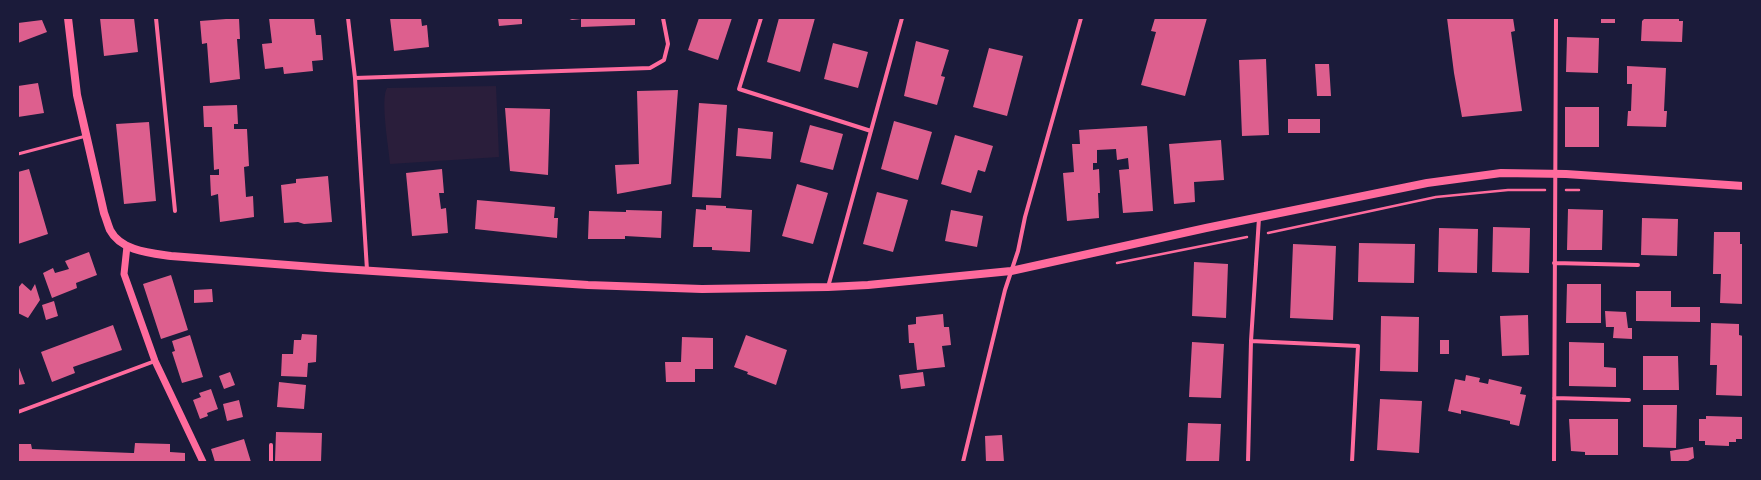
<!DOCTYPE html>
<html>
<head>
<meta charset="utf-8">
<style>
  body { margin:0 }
  #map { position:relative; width:1761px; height:480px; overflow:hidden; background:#1b1b3a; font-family:Raleway,sans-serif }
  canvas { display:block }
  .frame { position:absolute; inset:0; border:19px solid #1b1b3a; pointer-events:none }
</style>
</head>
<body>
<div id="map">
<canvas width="1761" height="480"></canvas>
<div class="frame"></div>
</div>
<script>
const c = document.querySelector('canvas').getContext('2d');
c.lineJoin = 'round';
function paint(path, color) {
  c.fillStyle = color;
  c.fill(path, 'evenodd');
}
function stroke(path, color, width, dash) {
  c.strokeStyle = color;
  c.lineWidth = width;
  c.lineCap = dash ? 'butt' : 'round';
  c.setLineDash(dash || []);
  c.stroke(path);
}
const green = new Path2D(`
  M496,86L499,157L390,164C389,149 380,99 387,88Z`);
const building = new Path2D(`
  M100,18H134L138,52L104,56Z
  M239,18L240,39H237L240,79L210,83L207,43L202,44L200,21Z
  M269,18H314L316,35H321L323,60L312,61L313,71L284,74L283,67L265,69L262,44L272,43Z
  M390,18H421L422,26L427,25L429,47L394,51Z
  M498,18H522V24L499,26Z
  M567,18H635V25L581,27V19L572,20Z
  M699,18H732L718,60L688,50Z
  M779,18H815L800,72L767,62Z
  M1155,18H1207L1185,96L1141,85L1156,32L1151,31Z
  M1447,18H1513L1515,31L1511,32L1522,111L1462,117L1454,73Z
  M1601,18H1615V23H1601Z
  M1645,18H1679V21H1683L1682,42L1641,41L1642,21Z
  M42,20L47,32L18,43V23Z
  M1567,37L1599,38L1598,73L1566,72Z
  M916,41L949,50L941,76L945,77L937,105L904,96Z
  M833,43L868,52L858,88L824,79Z
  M989,48L1023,56L1007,116L973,107Z
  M1266,59L1269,135L1242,136L1239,60Z
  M1315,64H1329L1331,96H1317Z
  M1627,66L1666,68L1664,111H1667L1666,127L1627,126L1628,111H1631L1632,84H1627Z
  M38,83L44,113L18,117V86Z
  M678,90L671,184L617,194L615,165L639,164L637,91Z
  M699,103L727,105L721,198L692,197Z
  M237,105L238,124H234V129H247L249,166L244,167L246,197L253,196L254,217L220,222L218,194L211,196L210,175H219V169L214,170L212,127H204L203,106Z
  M1565,107H1599V147H1565Z
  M505,108L550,109L548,175L510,171Z
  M1288,119H1320V133H1288Z
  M894,121L932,132L918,180L881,169Z
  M149,122L156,201L124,204L116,124Z
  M810,125L843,134L833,170L800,162Z
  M1147,126L1153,211L1123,213L1119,170L1129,169L1128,158L1117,160L1116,149L1097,150V163H1093V170L1099,169L1100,193H1098L1099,218L1067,221L1063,173L1074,172L1072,144H1080L1079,130Z
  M738,128L773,132L771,159L736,156Z
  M955,135L993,146L985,172L978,170L971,193L941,184Z
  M1221,140L1224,180L1194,182L1195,202L1174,204L1169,144Z
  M29,169L48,234L18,244V172Z
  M442,169L444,193H439L441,209L446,208L448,233L412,236L406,173Z
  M328,176L332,222L304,224L298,222L284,223L281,185L296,183V179Z
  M797,184L828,193L813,244L782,236Z
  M877,192L908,200L893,252L863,244Z
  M477,200L555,207L554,218H558L557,238L475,229Z
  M706,205L726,206V208L752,210L750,252L712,250V247H693L696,209L706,210Z
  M1568,209L1603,210L1602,250H1567Z
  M626,210L662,211L661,238L625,236V239H588L589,211L626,212Z
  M951,210L983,216L977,247L945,241Z
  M1642,218L1678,219L1677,256L1641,255Z
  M1493,227L1530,228L1529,273L1492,272Z
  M1439,228L1478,229L1477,273L1438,272Z
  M1714,232H1740V244H1743V304L1720,303L1721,274H1713Z
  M1359,243L1415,244L1414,283L1358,282Z
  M1293,244L1336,246L1333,320L1290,318Z
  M89,252L97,275L76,283L77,288L52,298L43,273L53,268L55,273L69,269L65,261Z
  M1194,262L1228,264L1226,318L1192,316Z
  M171,275L188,330L161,339L143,284Z
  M22,283L31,291L35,284L40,300L28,318L18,313V288Z
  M1567,284H1601V323H1566Z
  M212,289L213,302L194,303V290Z
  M1636,291H1671V307H1700V322L1636,321Z
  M54,301L58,316L46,320L42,305Z
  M1605,311L1626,312L1628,328H1632V339L1613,338L1614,327H1606Z
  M943,314L944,327H949L951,345L942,346L945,367L917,370L914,343H909L908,325L916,324V317Z
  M1528,315L1529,355L1502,356L1500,316Z
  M1381,316L1419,317L1418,372L1380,371Z
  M1711,323L1739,324V335L1743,336V396L1716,395L1717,365H1710Z
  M113,325L122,350L73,367L75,373L52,382L41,352Z
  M302,334L317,335L316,362L308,363L307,377L281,376L282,354H293L294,340H301Z
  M190,335L203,377L182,383L172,352L175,351L172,341Z
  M746,335L787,350L776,385L747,374L748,372L734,367Z
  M682,337L713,338V369H695V382H666L665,362H681Z
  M1440,340H1449V354H1440Z
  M1192,342L1224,344L1221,398L1189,397Z
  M1569,342L1604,343V367L1616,368V387L1569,386Z
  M1643,356H1678L1679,390H1643Z
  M18,365L25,384L18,385Z
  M230,372L235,385L224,389L219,376Z
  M923,372L925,386L901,389L899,375Z
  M1466,375L1480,378L1479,382L1488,384L1489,379L1522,387L1520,394L1526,395L1519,426L1510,424V421L1461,410V414L1448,411L1455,379L1465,381Z
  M279,382L306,385L304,409L277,407Z
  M211,389L218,409L207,413L208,416L200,419L193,400L201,397L199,393Z
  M1380,399L1422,401L1419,453L1377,450Z
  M239,400L243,417L227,421L223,404Z
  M1643,405H1677L1676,448L1643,447Z
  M1706,416L1743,417V439H1736V442H1729V446L1705,445V441H1699V419H1706Z
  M1569,419H1618V455H1585V452L1571,451Z
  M1188,423L1221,424L1219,462H1186Z
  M276,432L322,433L321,462L275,461Z
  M1002,435L1004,462H986L985,436Z
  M244,439L251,462H215L211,449Z
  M135,443L170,444V452L185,453V462H18V444H31L32,449L132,453H134Z
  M1693,447L1694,458L1686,462H1671L1670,451Z`);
const path = new Path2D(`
  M1566,190H1579
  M1268,233L1436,197L1508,190H1545
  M1117,263L1247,237`);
const service = new Path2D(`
  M18,154L86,136`);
const minor = new Path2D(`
  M156,18L175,211
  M348,18L355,78L367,270
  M761,18L739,89L871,131
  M355,78L650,68L664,60L668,44L663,18
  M1554,263L1638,265
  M828,287L902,18
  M1251,341L1358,346L1352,462
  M1554,398L1629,400
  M18,412L155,361
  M271,462V445
  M963,462L1005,290L1018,251L1025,217L1081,18
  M1248,462L1251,341L1259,218
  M1554,462L1556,18`);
const tertiary = new Path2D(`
  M127,246L124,274L155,361L203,462`);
const secondary = new Path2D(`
  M68,18L77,95L104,213C106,218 108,225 110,230C121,251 150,253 171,256L327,268L588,285L702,289L828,287L868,285L1011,271L1206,228L1427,183L1501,173L1566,174L1743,186`);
paint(green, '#2a1e3b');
paint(building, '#dd5f8e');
stroke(path, '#ff6b9d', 2.5);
stroke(service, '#ff6b9d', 3);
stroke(minor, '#ff6b9d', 4);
stroke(tertiary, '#ff6b9d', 7);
stroke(secondary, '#ff6b9d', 8);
</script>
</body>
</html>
